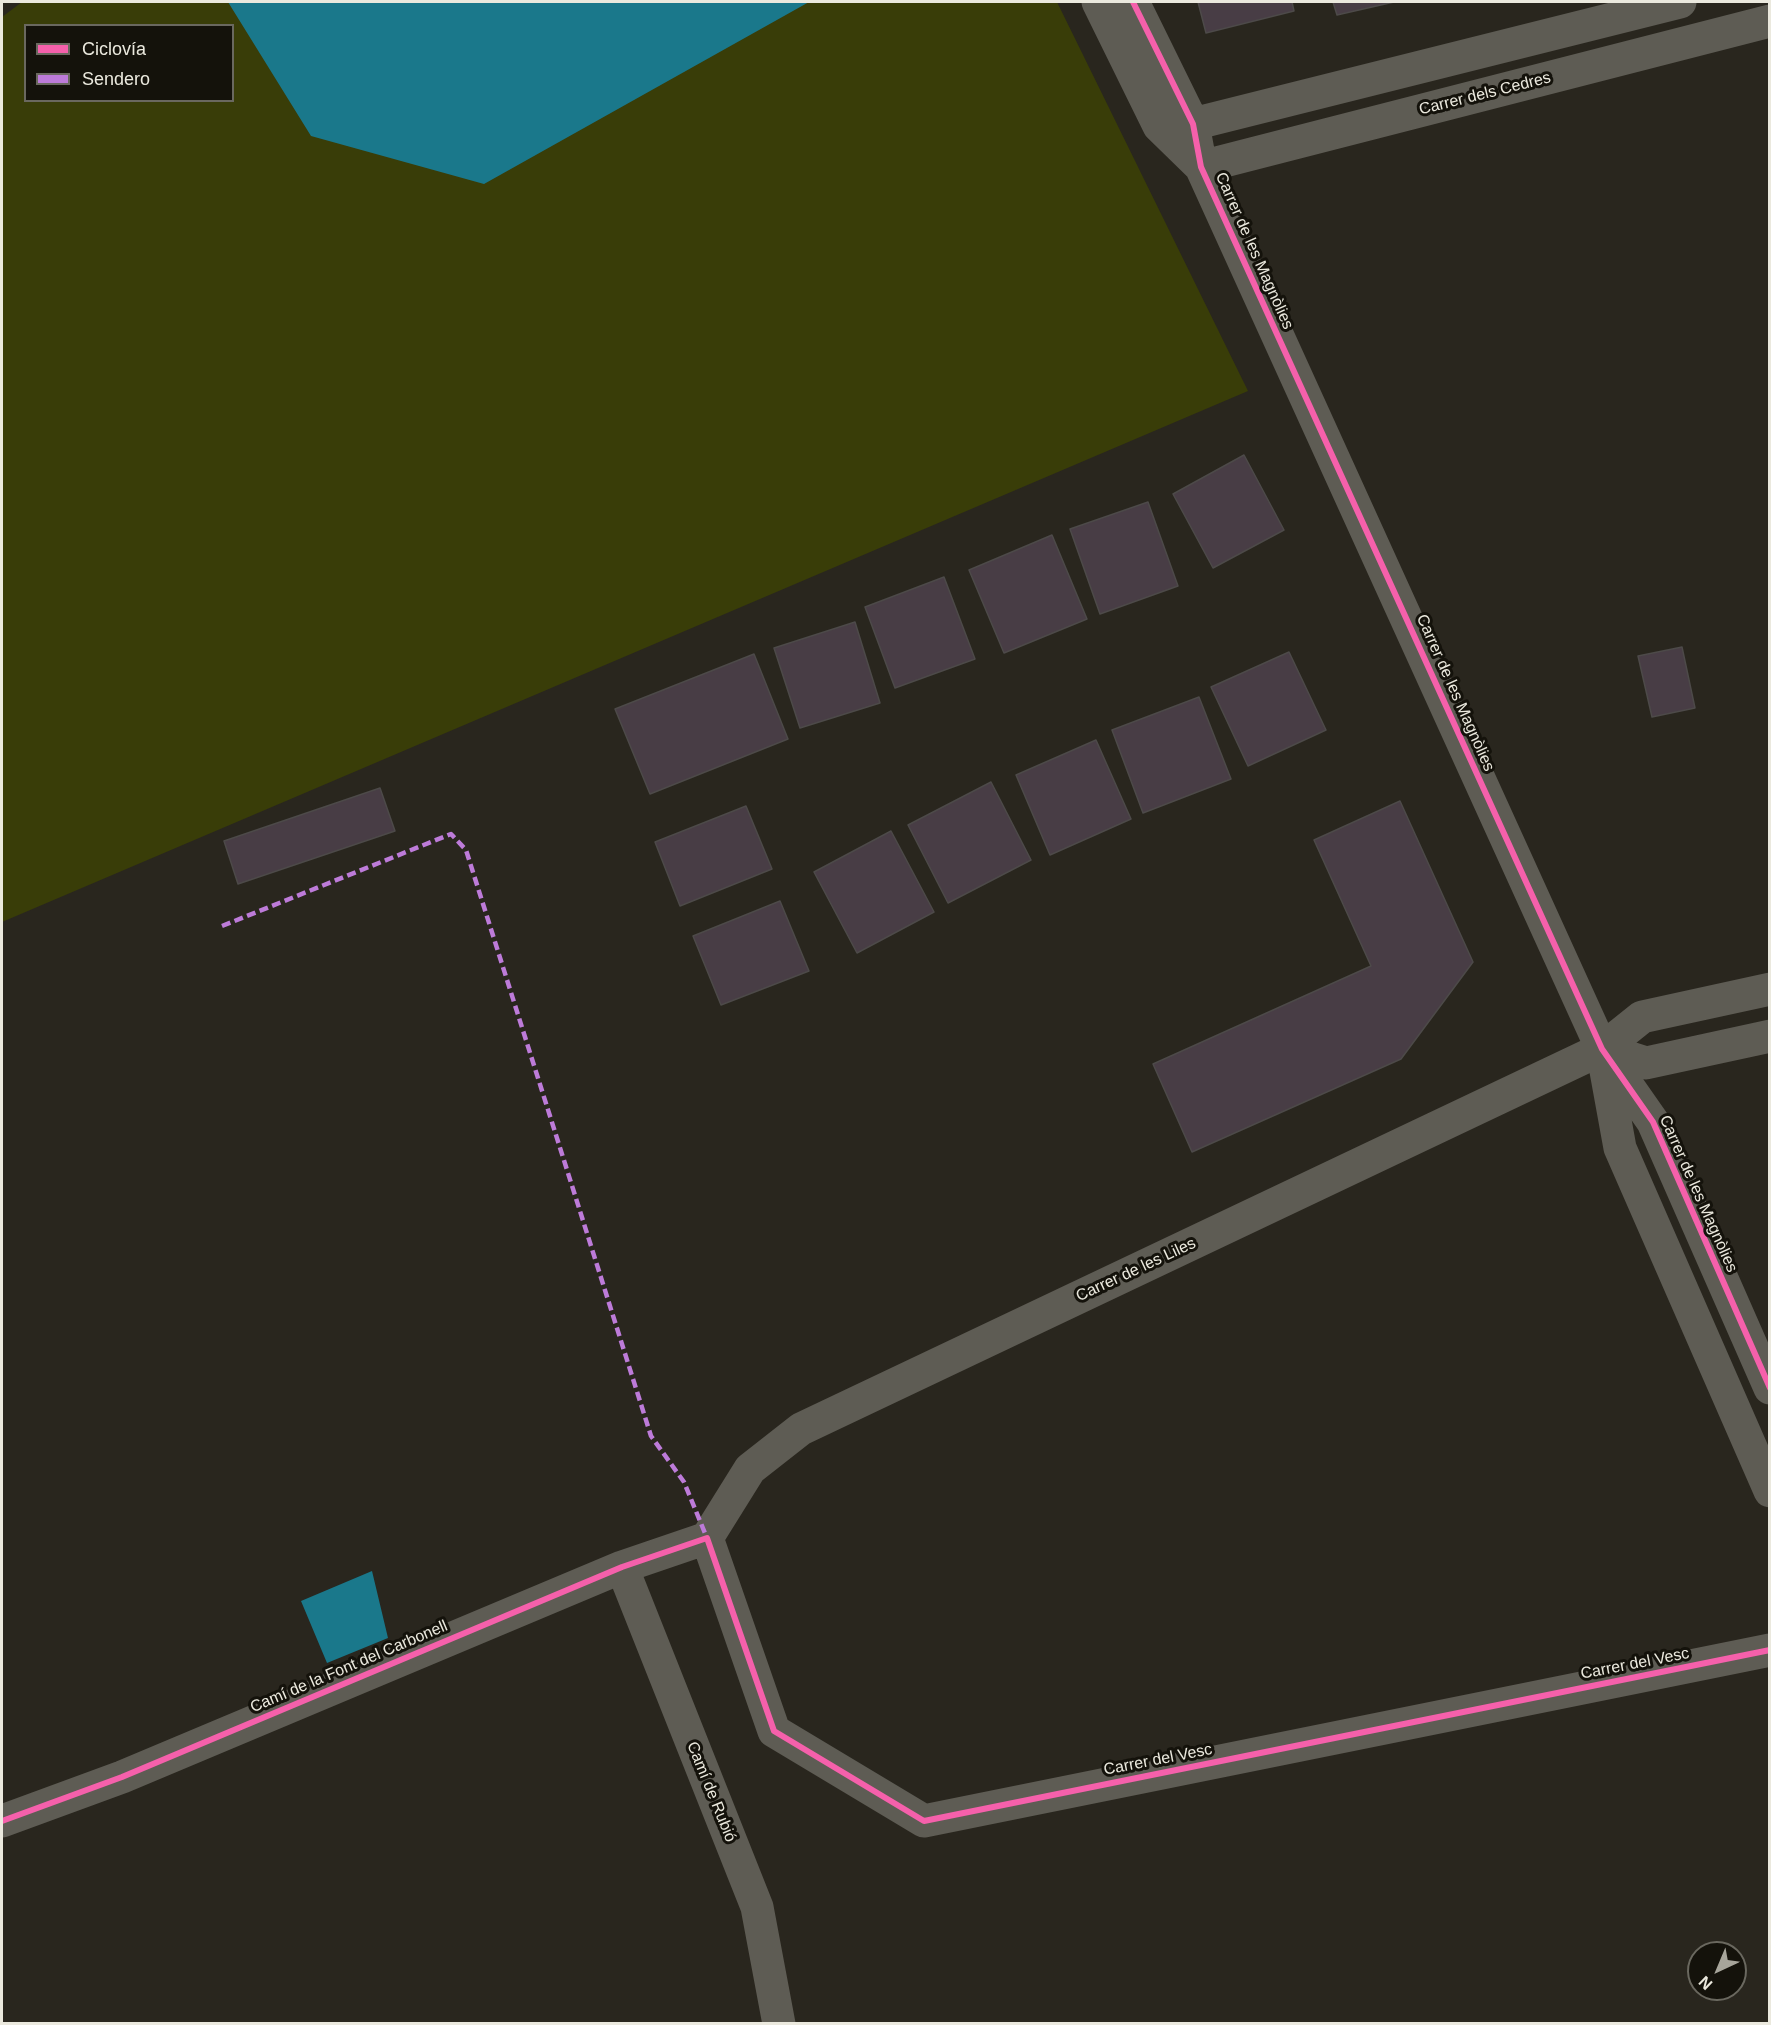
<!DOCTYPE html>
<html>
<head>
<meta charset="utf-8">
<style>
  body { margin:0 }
  #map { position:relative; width:1771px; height:2025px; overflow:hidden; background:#29261e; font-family:Arial,sans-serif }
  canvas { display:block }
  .frame { position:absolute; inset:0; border:3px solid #ebe9de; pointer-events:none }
  .legend { position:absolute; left:24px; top:24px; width:210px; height:78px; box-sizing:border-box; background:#14120b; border:2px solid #6a685f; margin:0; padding:8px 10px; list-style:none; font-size:18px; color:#ebe9de }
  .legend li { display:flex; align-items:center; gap:12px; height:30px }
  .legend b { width:30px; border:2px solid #6a685f }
  .north { position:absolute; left:1687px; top:1941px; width:60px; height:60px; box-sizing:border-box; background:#14120b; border:2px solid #6a685f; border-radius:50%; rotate:224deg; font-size:16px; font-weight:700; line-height:24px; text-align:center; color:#ebe9de }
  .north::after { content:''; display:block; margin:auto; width:21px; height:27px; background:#a7a59b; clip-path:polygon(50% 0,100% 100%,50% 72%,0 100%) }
</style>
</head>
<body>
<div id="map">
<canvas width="1771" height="2025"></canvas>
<div class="frame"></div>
<ul class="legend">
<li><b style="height:8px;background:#f560ab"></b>Ciclovía</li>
<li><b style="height:8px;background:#bd7bd9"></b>Sendero</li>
</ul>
<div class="north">N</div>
</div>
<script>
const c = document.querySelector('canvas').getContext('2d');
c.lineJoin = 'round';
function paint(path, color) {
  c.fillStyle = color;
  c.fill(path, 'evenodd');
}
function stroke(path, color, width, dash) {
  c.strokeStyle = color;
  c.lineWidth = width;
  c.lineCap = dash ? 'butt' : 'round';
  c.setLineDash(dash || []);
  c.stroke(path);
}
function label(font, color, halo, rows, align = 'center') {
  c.font = font + ' Arial,sans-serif';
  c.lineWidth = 6;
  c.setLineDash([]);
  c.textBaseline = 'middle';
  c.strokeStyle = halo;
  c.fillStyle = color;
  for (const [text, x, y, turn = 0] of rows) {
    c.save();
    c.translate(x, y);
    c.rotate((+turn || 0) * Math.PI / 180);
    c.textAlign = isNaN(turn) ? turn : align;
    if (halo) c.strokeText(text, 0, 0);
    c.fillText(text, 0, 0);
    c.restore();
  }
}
const green = new Path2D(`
  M22,2H1057L1248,391L2,922V17ZM26,26H232V100H26Z`);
const water = new Path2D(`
  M228,2H809L484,184L311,136Z
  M372,1571L388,1638L327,1663L301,1601Z`);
const building = new Path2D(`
  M1198,2H1292L1294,11L1206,33Z
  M1333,2H1394L1337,15Z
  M1244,455L1284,530L1213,568L1173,494Z
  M1148,502L1178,586L1100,614L1070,529Z
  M1052,535L1087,619L1004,653L969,570Z
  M944,577L975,659L895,688L865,607Z
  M855,622L880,703L800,728L774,648Z
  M1682,647L1695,708L1652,717L1638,656Z
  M1289,652L1326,730L1248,766L1211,687Z
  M754,654L788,739L650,794L615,709Z
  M1199,697L1231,779L1143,813L1112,730Z
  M1096,740L1131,819L1050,855L1016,775Z
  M991,782L1031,860L948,903L908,825Z
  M380,788L395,831L238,884L224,841Z
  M1400,801L1473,962L1401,1059L1192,1152L1153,1064L1371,966L1314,840Z
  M746,806L772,869L680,906L655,842Z
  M891,831L934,912L857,953L814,872Z
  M780,901L809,971L721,1005L693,936Z`);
const street = new Path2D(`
  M1098,2L1159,126L1201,167
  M1133,2L1193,124L1201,167L1602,1049L1653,1122L1770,1388
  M1193,124L1680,2
  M1201,167L1770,21
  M1602,1049L1646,1063L1770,1036
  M1604,1060L1620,1148L1770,1491
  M707,1538L774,1731L924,1821L1770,1650
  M707,1538L750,1469L801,1429L1602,1049L1642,1017L1770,989
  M622,1567L757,1907L779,2024
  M2,1821L122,1777L622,1567L707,1538`);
const quiet = new Path2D(`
  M222,926L451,834L466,850L651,1436L684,1482L707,1538`);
const cycleway = new Path2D(`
  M1133,2L1193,124L1201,167L1602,1049L1653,1122L1770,1388
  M2,1821L122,1777L622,1567L707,1538L774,1731L924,1821L1770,1650`);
const streetNames = [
  ["Carrer dels Cedres",1485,94,-14],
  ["Carrer de les Magnòlies",1254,251,66],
  ["Carrer de les Magnòlies",1455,693,66],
  ["Carrer de les Magnòlies",1698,1194,66],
  ["Carrer de les Liles",1136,1270,-25],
  ["Carrer del Vesc",1635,1664,-11],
  ["Camí de la Font del Carbonell",349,1667,-23],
  ["Carrer del Vesc",1158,1760,-11],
  ["Camí de Rubió",711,1792,68]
];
paint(green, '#393d08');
paint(water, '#1a788b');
paint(building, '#483d45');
stroke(building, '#4d4a49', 1.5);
stroke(street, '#5e5c54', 33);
stroke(quiet, '#bd7bd9', 4.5, [9, 4.5]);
stroke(cycleway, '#f560ab', 6);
label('16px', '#ebe9de', '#14120b', streetNames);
</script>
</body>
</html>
